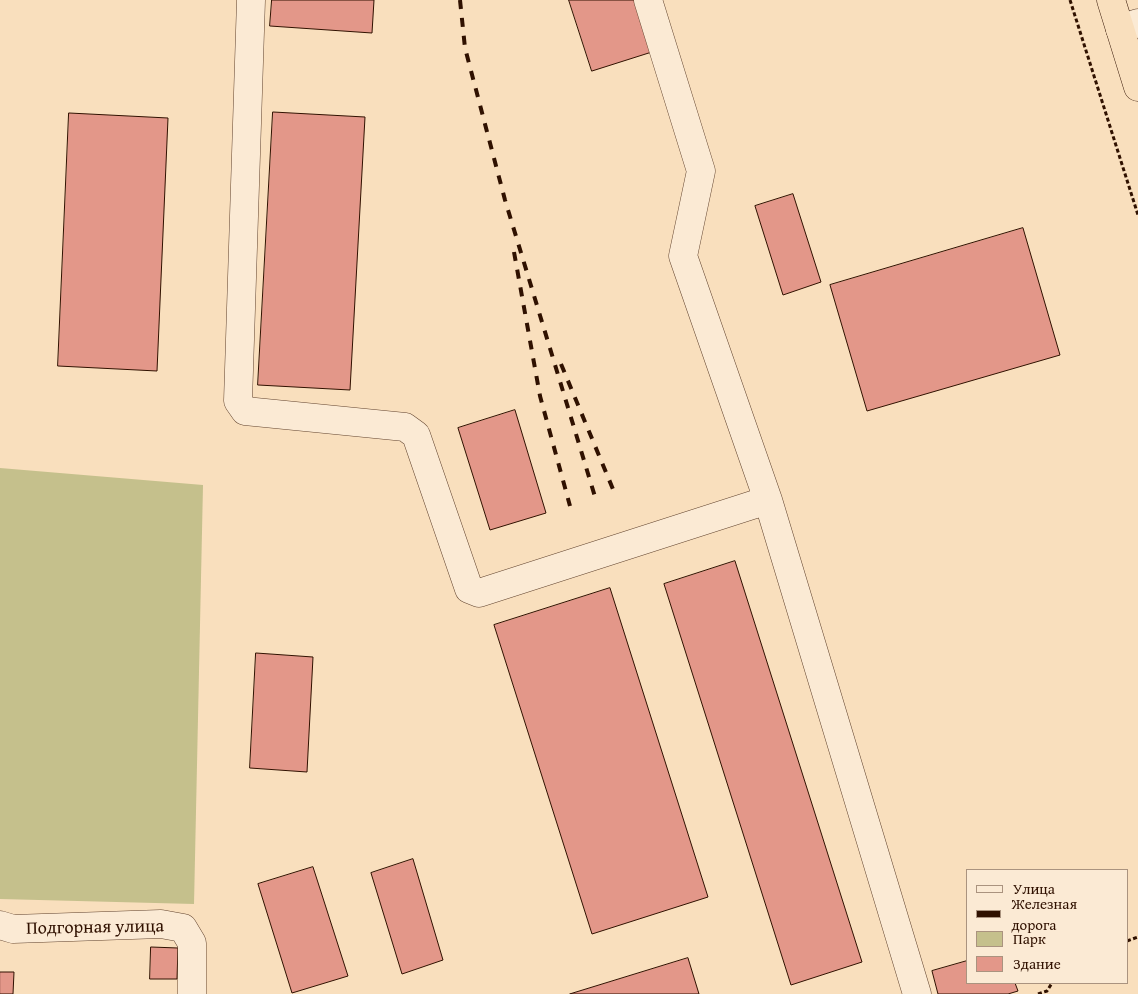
<!DOCTYPE html>
<html>
<head>
<meta charset="utf-8">
<style>
  body { margin:0 }
  #map { position:relative; width:1138px; height:994px; overflow:hidden; background:#f9dfbd; font-family:"Gentium Book Plus",serif }
  canvas { display:block }
  .legend { position:absolute; left:966px; top:869px; width:162px; height:115px; box-sizing:border-box; background:#fbead4; border:1px solid #aa937f; margin:0; padding:6px 9px; list-style:none; font-size:15px; color:#301100 }
  .legend li { display:flex; align-items:center; gap:10px; height:25px }
  .legend b { width:25px; border:1px solid #aa937f }
</style>
</head>
<body>
<div id="map">
<canvas width="1138" height="994"></canvas>
<ul class="legend">
<li><b style="height:6px;background:#fbead4"></b>Улица</li>
<li><b style="height:6px;background:#301100"></b>Железная дорога</li>
<li><b style="height:14px;background:#c5c08c"></b>Парк</li>
<li><b style="height:14px;background:#e39789"></b>Здание</li>
</ul>
</div>
<script>
const c = document.querySelector('canvas').getContext('2d');
c.lineJoin = 'round';
function paint(path, color) {
  c.fillStyle = color;
  c.fill(path, 'evenodd');
}
function stroke(path, color, width, dash) {
  c.strokeStyle = color;
  c.lineWidth = width;
  c.lineCap = dash ? 'butt' : 'round';
  c.setLineDash(dash || []);
  c.stroke(path);
}
function label(font, color, halo, rows, align = 'center') {
  c.font = font + ' "Gentium Book Plus",serif';
  c.lineWidth = 5;
  c.setLineDash([]);
  c.textBaseline = 'middle';
  c.strokeStyle = halo;
  c.fillStyle = color;
  for (const [text, x, y, turn = 0] of rows) {
    c.save();
    c.translate(x, y);
    c.rotate((+turn || 0) * Math.PI / 180);
    c.textAlign = isNaN(turn) ? turn : align;
    if (halo) c.strokeText(text, 0, 0);
    c.fillText(text, 0, 0);
    c.restore();
  }
}
const green = new Path2D(`
  M0,468L203,485L194,904L0,899Z`);
const building = new Path2D(`
  M272,0H374L372,33L270,26Z
  M569,0H638L655,51L592,71Z
  M273,112L365,117L350,390L258,385Z
  M69,113L168,118L157,371L58,366Z
  M793,194L821,282L783,295L755,206Z
  M1023,228L1060,355L867,411L830,285Z
  M515,410L546,513L490,530L458,428Z
  M735,561L862,962L791,985L664,584Z
  M610,588L708,897L592,934L494,625Z
  M256,653L313,657L307,772L250,768Z
  M413,859L443,960L402,974L371,873Z
  M313,867L348,976L292,993L258,884Z
  M151,947L178,948L177,979H150Z
  M688,958L699,994H570Z
  M967,961V983H1015L1018,991L1008,994H938L932,971Z
  M0,972H14L13,994H0Z`);
const path = new Path2D(`
  M1070,0L1138,215
  M1127,941L1138,937
  M1038,994L1047,991L1052,983`);
const minor = new Path2D(`
  M251,0L238,401L245,411L405,427L416,435L469,589L479,593L768,500
  M648,0L701,171L683,256L768,500L917,994
  M1120,29L1138,23
  M0,925L13,929L161,924L183,928L192,943V994`);
const highway = new Path2D(`
  M1111,0L1138,87`);
const rail = new Path2D(`
  M460,0L465,48L505,200L596,500
  M514,252L540,396L570,506
  M561,364L615,494`);
const streetNames = [
  ["Подгорная улица",95,928,-1]
];
paint(green, '#c5c08c');
paint(building, '#e39789');
stroke(building, '#301100', 1);
stroke(minor, '#62442f', 29);
stroke(highway, '#301100', 29);
stroke(path, '#301100', 3, [4, 2.5]);
stroke(minor, '#fbead4', 28);
stroke(highway, '#f9dfbd', 28);
stroke(rail, '#301100', 4, [9, 9]);
label('18px', '#301100', '#fbead4', streetNames);
</script>
</body>
</html>
